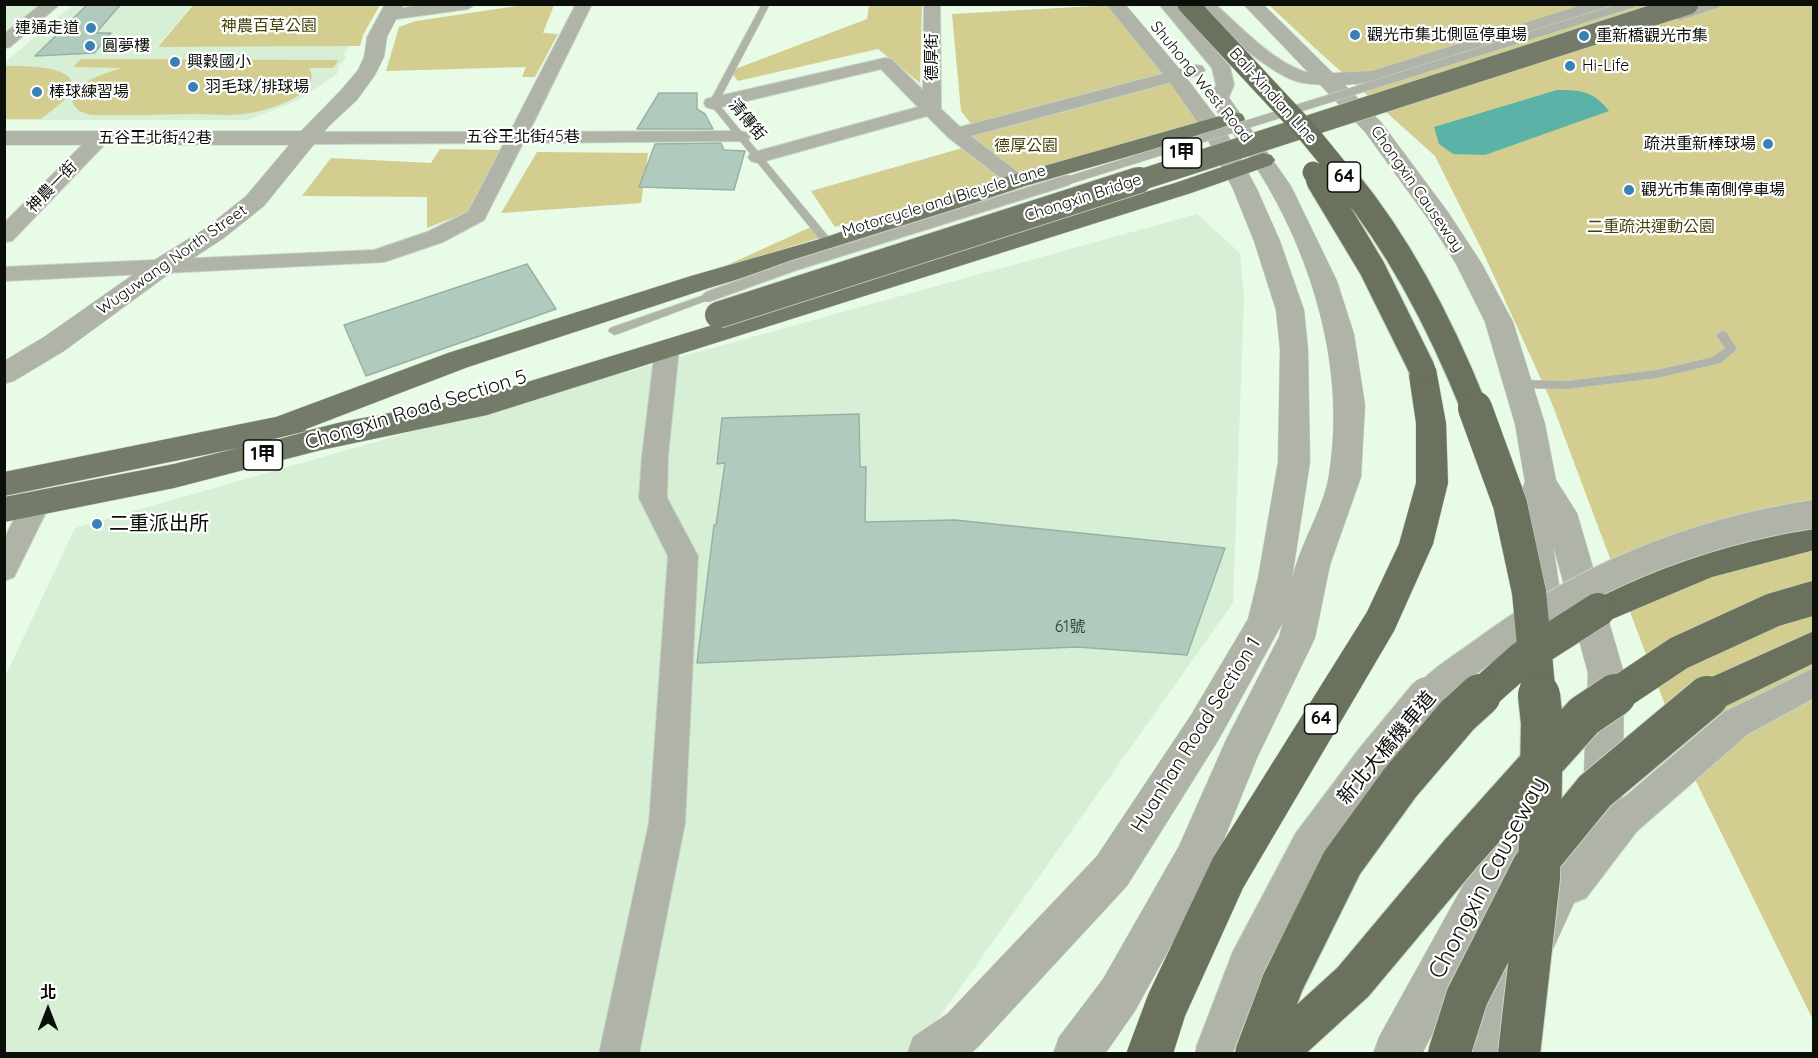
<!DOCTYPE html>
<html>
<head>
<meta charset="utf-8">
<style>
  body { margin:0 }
  #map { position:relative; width:1818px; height:1058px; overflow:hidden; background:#e8fbe6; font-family:Quicksand,"Noto Sans TC",sans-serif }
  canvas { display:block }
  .frame { position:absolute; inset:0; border:6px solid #0a1009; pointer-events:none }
  .north { position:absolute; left:18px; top:980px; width:60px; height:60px; -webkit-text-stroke:4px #fff; paint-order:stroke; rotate:0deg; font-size:16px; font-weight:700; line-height:24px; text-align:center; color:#0a1009 }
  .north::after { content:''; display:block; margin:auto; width:21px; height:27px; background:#0a1009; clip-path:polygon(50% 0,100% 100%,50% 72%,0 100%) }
</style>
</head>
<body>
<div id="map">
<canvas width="1818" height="1058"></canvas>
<div class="frame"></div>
<div class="north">北</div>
</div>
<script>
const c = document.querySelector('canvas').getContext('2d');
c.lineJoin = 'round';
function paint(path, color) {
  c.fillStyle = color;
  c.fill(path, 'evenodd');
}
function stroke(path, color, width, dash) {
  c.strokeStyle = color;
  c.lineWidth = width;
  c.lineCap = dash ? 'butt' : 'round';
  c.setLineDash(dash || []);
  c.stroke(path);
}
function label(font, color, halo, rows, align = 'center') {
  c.font = font + ' Quicksand,"Noto Sans TC",sans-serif';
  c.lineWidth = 4.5;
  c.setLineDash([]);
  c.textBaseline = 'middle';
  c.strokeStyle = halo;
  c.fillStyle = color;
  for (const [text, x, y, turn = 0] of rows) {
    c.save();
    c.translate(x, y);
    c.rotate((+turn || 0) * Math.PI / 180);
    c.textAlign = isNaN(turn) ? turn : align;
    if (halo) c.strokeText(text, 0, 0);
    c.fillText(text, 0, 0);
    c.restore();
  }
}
const built = new Path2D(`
  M5,4H40V5L5,33Z
  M74,4L192,5L157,47L349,46L344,54L346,59L339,65L337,74L328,80L299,100L248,120H5L4,63Z
  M1197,214L1240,253L1244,298L1233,603L914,1053L5,1054V677L75,528L438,424Z`);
const green = new Path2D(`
  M194,4H380V5L363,35L360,46L158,47Z
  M530,4L554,5L543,33L558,34L535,77H522L526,67L386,71L399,27L416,21Z
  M869,5H922L920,83L878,49L738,81L730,71L867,19Z
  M1113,5L1168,72L1093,96L1184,73L1210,118L1191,127L1018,180L964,132L975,129L961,111L952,14Z
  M1269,5H1813V1020L1686,761L1551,401L1482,250L1435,156L1317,50Z
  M81,59L339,60L333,68H309C325,95 264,112 244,114C228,116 210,114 194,114C160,115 126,115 92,115C85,114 76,111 73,103C65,84 110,72 122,68L73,67Z
  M5,66C19,66 81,64 71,90C67,101 50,111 41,119H5Z
  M966,147L1004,181L835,227L811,191Z
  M440,149L501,150L468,212L427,228V197L302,196L331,158L431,163Z
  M537,152L648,153L641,203L501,213Z
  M811,227L819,238L723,267Z`);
const water = new Path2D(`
  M1557,90C1581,90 1593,91 1609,111L1485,155L1453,154L1439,144L1434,127Z`);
const building = new Path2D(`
  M88,4H121L96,33H111L94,53L35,56Z
  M659,93H697V109L705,114L713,129H637Z
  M721,143L724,150L745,151L734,190L639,187L655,144Z
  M527,264L556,309L366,376L344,325Z
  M859,414L860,467H866L865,522L955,520L1225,548L1187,655L1077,647L697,663L714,525H716L725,463L717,464L722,418Z`);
const service = new Path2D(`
  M762,4H770L718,103L833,242V246H825L709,103Z
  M707,294L712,297L711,299L618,334L614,335L608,331L610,328Z
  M1722,331L1726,332L1737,349L1721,363L1657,378L1567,389L1517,388L1511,384L1517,380L1567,381L1657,370L1713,357L1725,348L1716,335Z`);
const minor = new Path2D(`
  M41,4H60L10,47L4,48V34Z
  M429,4H476L468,9L389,20L381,15L389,10Z
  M576,4H592L529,132L740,131L747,133L750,137L747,141L523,143L484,220L443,242L384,262L4,281V267L374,250L427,232L468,212L504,143L306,144L299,142L296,138L299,134L306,132H510Z
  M924,4H940L941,109L960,127L1196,65L1202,66L1205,70L1202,74L971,136L1024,177L1027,181L1024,185H1010L949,138L927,116L758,163L751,161L748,157L751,153L918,107L881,69L713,109L706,107L704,103L706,99L885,58L891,59L923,90Z
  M1159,4H1176L1230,67L1234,85L1226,104H1212L1210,100L1216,85L1212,68Z
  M1197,4H1215C1241,27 1269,58 1302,71C1311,74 1324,73 1334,75L1337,79L1334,83C1323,86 1304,84 1293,80C1268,71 1213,25 1197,4Z
  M100,132L107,134L110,138L107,142L12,241L4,242V223L93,134Z
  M667,341L676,343L679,349L668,456L667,498L698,556L685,823L639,1054H599L649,823L668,556L639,498L642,456L655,349L658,343Z
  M36,493L46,496L50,504L14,577L4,581V539L26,496Z
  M1814,668V698L1748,734L1637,831L1586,898L1573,903L1560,898L1555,885L1560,872L1613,807L1724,712Z`);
const tertiary = new Path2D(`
  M385,4H404L387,37L384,57L375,75L357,100L329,126L264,206L224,238L169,274L64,351L14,381L4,384V361L44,337L151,262L206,228L246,196L289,145H4V131H301L341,90L358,70L364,57L367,37Z
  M1106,4H1125L1182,72L1223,126L1257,189L1280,241L1304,310L1308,349L1310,462L1292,578L1283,622C1287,603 1290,583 1296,565C1305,537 1325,503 1329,475C1347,368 1311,250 1252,161C1237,138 1220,116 1204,94L1207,89L1215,88L1223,89L1291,186L1337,281L1354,334L1365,405L1361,477L1330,565L1315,638L1257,758L1209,876L1135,1011L1105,1054H1053L1059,1037L1103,979L1179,846L1226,740L1279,637L1283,622L1219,739L1127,886L979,1046L970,1054H907L913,1037L947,1014L1097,856L1191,715L1248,619L1258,578L1278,462L1280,349L1276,310L1254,241L1233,189L1201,127L1168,80Z
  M1243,4H1263L1333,73L1372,71L1585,4H1615L1613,8L1381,81L1345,85L1381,122L1448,212L1482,264L1513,322L1545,424L1556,480L1577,513L1624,673L1623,796L1505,1054H1457L1583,794L1588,673L1553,545L1561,597L1556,607L1544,611L1532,607L1527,597L1515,506L1525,482L1515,424L1485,322L1456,264L1428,219L1365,132Z
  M1540,766L1554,772L1560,785L1422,1054H1373L1379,1037L1526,772Z`);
const primary = new Path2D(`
  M1234,112L1242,114L1245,119L1242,124L1025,186L838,249L709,288L468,367L306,429L305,432L272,441L4,496V472L276,417L448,353L691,276L820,239L1009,176Z
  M1263,153L1271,155L1275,160L1271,165L1191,193L487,415L321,450L174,488L4,522V497L174,464L342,422L485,395L1175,183Z`);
const trunk = new Path2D(`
  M1422,359L1432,362L1436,369L1446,423L1448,483L1433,544L1394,631L1243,888L1185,1016L1173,1054H1126L1148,995L1213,858L1367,612L1399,544L1416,483V423L1408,369L1412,362Z
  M1814,524V550L1712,577L1598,625L1586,620L1580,610L1586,600L1693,555Z
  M1814,631V663L1720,709L1707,714L1694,709L1688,697L1694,685Z`);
const serviceBridgeFar1 = new Path2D(`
  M1680,16L1716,4
  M1063,182L1631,4`);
const serviceBridge = new Path2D(`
  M707,297L793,266L1068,180`);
const minorBridgeFar1 = new Path2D(`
  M1426,697C1440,680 1462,667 1480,654C1580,579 1690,533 1814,514`);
const minorBridge = new Path2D(`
  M1213,1054L1249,960L1311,843L1374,759L1427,695`);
const primaryBridgeFar1 = new Path2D(`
  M1134,182L1688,4`);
const primaryBridge = new Path2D(`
  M718,315L1139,180`);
const trunkBridgeFar3 = new Path2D(`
  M1188,4L1308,133L1348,182
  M1313,172L1320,182`);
const trunkBridgeFar2 = new Path2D(`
  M1319,180L1372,268L1422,369
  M1346,180C1401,247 1443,330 1475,410`);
const trunkBridgeFar1 = new Path2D(`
  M1475,408L1510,504L1529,592L1539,697
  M1479,697L1523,658L1598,610
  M1613,697L1679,653L1773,610L1814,598`);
const trunkBridge = new Path2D(`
  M1256,1054L1283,982L1342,863L1400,783L1458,715L1480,695
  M1274,1054L1353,982L1462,852L1584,716L1615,695
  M1449,1054L1467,997L1533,867L1595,791L1707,697
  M1519,1054L1539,878L1542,723L1539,695`);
const markers = [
  [91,28,6,"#3980b5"],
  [1355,35,6,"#3980b5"],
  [1584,36,6,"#3980b5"],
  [90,46,6,"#3980b5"],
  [175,62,6,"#3980b5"],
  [1570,66,6,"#3980b5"],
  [193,87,6,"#3980b5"],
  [37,92,6,"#3980b5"],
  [1768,144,6,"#3980b5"],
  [1629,190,6,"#3980b5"],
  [97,524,6,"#3980b5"]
];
const farParknames = [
  ["神農百草公園",269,26],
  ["德厚公園",1026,146],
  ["二重疏洪運動公園",1651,227]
];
const farPoinames = [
  ["連通走道",79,28,"right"],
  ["觀光市集北側區停車場",1367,35],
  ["重新橋觀光市集",1596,36],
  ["圓夢樓",102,46],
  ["興穀國小",187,62],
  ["Hi-Life",1582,66],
  ["羽毛球/排球場",205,87],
  ["棒球練習場",49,92],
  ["疏洪重新棒球場",1756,144,"right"],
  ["觀光市集南側停車場",1641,190]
];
const farStreetnames = [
  ["德厚街",932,57,-90],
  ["Shuhong West Road",1201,82,51],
  ["Bali-Xindian Line",1273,96,48],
  ["清傳街",747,120,50],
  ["五谷王北街45巷",523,137],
  ["五谷王北街42巷",155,138],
  ["神農一街",52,187,-46],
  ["Chongxin Causeway",1417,189,55],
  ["Chongxin Bridge",1083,198,-18],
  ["Motorcycle and Bicycle Lane",944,201,-17],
  ["Wuguwang North Street",172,260,-35]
];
const numberNames = [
  ["61號",1070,627]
];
const shields = [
  [1182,153,39],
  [1344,177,33],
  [263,455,39],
  [1321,719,33]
];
const shieldNames = [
  ["1甲",1182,153],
  ["64",1344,177],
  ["1甲",263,455],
  ["64",1321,719]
];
const streetNames = [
  ["Chongxin Road Section 5",416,410,-17],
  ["Huanhan Road Section 1",1196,735,-58],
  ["新北大橋機車道",1387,748,-50]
];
const poiNames = [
  ["二重派出所",109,524]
];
const nearStreetnames = [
  ["Chongxin Causeway",1488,878,-62]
];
paint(built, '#d7efd5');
paint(green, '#d3cd90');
paint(water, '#5ab3a6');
paint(building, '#b0cbbd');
stroke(building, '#97b2a4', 1.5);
stroke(service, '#c4d5c3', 1);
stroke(minor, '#c4d5c3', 2);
stroke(tertiary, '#c4d5c3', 1);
stroke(primary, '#c4d5c3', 1);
stroke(trunk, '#c4d5c3', 1);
paint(service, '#afb3a8');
paint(minor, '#afb3a8');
paint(tertiary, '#afb3a8');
paint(primary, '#747b68');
paint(trunk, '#6a715c');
stroke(serviceBridgeFar1, '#c4d5c3', 9, []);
stroke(serviceBridge, '#c4d5c3', 12, []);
stroke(minorBridgeFar1, '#c4d5c3', 30, []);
stroke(minorBridge, '#c4d5c3', 38, []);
stroke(primaryBridgeFar1, '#c4d5c3', 22, []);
stroke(primaryBridge, '#c4d5c3', 28, []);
stroke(trunkBridgeFar3, '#c4d5c3', 22, []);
stroke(trunkBridgeFar2, '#c4d5c3', 28, []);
stroke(trunkBridgeFar1, '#c4d5c3', 35, []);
stroke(trunkBridge, '#c4d5c3', 44, []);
stroke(serviceBridgeFar1, '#afb3a8', 8);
stroke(serviceBridge, '#afb3a8', 10);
stroke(minorBridgeFar1, '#afb3a8', 28);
stroke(minorBridge, '#afb3a8', 36);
stroke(primaryBridgeFar1, '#747b68', 21);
stroke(primaryBridge, '#747b68', 26);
stroke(trunkBridgeFar3, '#6a715c', 21);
stroke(trunkBridgeFar2, '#6a715c', 26);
stroke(trunkBridgeFar1, '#6a715c', 34);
stroke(trunkBridge, '#6a715c', 42);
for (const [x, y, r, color] of markers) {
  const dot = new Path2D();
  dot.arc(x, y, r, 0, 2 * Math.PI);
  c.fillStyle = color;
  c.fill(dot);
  stroke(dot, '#fff', 2);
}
label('16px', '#48430d', '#fff', farParknames);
label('16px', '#0a1009', '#fff', farPoinames, 'left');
label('16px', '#0a1009', '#fff', farStreetnames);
label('16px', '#343f36', null, numberNames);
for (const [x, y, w] of shields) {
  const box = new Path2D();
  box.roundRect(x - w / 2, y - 15, w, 30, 4.5);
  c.fillStyle = '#fff';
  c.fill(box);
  stroke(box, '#0a1009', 1.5);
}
label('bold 18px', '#0a1009', null, shieldNames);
label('20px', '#0a1009', '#fff', streetNames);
label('20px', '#0a1009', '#fff', poiNames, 'left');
label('24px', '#0a1009', '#fff', nearStreetnames);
</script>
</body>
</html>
